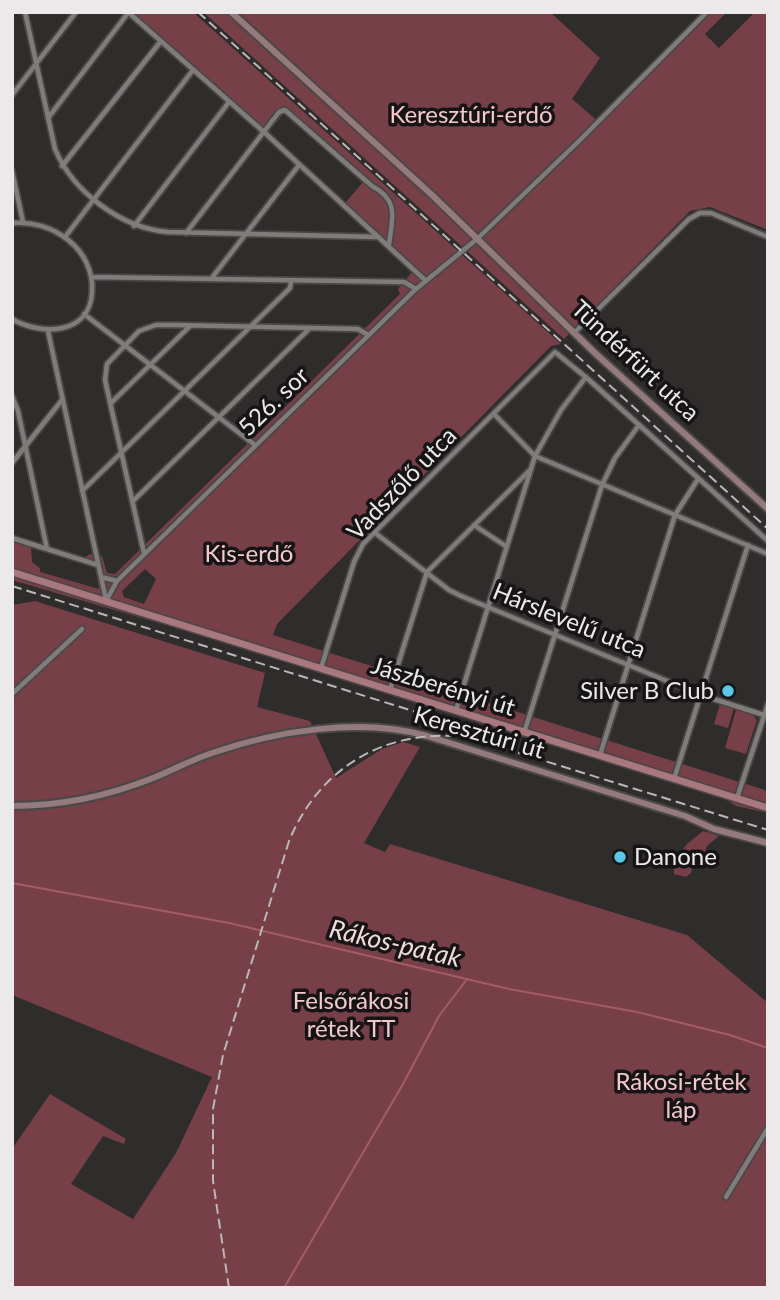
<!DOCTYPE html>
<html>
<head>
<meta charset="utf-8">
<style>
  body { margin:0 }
  #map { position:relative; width:780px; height:1300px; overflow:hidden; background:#2f2c2c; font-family:Lato,sans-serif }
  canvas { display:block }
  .frame { position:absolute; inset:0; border:14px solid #ebe9e9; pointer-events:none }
</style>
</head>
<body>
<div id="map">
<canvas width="780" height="1300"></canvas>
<div class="frame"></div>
</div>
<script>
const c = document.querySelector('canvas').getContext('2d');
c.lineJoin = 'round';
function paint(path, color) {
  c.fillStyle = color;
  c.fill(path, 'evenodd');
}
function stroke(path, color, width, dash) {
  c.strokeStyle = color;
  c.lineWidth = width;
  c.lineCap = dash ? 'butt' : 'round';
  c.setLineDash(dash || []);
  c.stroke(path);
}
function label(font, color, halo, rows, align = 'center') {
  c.font = font + ' Lato,sans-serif';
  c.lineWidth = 7;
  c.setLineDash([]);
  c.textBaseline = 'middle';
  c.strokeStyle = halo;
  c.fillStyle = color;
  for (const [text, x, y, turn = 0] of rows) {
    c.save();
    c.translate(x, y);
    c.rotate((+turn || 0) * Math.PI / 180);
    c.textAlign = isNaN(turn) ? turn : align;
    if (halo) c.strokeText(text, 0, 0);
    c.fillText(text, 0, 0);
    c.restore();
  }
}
const green = new Path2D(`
  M124,12H193L561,344L551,346L277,624L273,635L768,791V813L736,806L727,800L183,630L12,580V535L85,557L90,554L102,556L107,573L115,574L400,294L398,289L412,272L341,208L363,182L285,112L264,137ZM31,548L95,567L99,589L40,572V568L32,562ZM145,569L156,579L144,604L124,597L122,591Z
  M203,12H550L600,58L572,99L599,122L710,12H727L705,34L719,48L753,14L752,12H768V230L710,207L690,211L564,339Z
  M35,601L265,673L257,707L310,721L336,778L382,749L403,742L420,747L364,843L385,852L390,844L687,935L768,1003V1288H12V1149L50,1094L126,1139L124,1144L103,1136L71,1184L133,1219L176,1153L212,1077L12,995V605Z
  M720,704L734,708L728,728L714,724Z
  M736,710L753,715L757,720L746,754L725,748Z
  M703,831L719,836L707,846L700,865H693L691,873L686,877L674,874V862L687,844Z`);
const stream = new Path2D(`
  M12,883L229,923L509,989L637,1012L730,1035L768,1048
  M284,1288L403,1084L439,1016L467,979`);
const street = new Path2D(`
  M25,12L55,149C73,192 121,228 168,232L379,237
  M128,12L264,132L425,280
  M12,95L76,12
  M48,118L128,13
  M62,166L161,41
  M12,171L23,222
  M12,223C52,219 95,249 92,292C90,335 41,336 12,319
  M134,226L229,102
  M186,233L279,112L285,110L372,186C400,201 392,218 389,245
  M65,237L193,70
  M91,277L404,282L416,289
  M211,279L299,165
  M84,314L255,445
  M48,331L106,600
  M574,333L689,219L700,213H711L768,237
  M12,396L18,411L47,549
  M111,403L190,326
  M494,414L535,456L768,554
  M12,463L62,400
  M82,491L290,288L291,281
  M133,501L310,328
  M474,525L507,547
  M374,532L449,590L461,596L701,695L764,715
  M12,538L98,565
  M144,553L105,380L107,364L139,331L156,325H174L358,329L368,335
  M101,577L117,581
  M106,601L117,581L416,289L477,239L579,141L707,12
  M321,668L354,562L363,544L555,352L588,379L768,541
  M390,690L427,572L531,469
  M12,694L82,629
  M456,710L535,456L561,410L586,377
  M524,733L602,485L615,458L639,425
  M600,755L675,515L698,479
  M674,779L748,545
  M737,798L768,704
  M726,1197L768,1128`);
const secondary = new Path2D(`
  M231,12L432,195L596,354L768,509
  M12,806C60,806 108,796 153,778C173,770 191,760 212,753C276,731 360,717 427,736L685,816L714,829L768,843`);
const primary = new Path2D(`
  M12,572L768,808`);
const rail = new Path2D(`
  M198,12L768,529
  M12,586L477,731
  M229,1288L213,1181V1109L223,1055L289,841C320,766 387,728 467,737L768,830`);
const markers = [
  [728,691,7,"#5cc7e8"],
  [620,857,7,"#5cc7e8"]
];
const parkNames = [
  ["Keresztúri-erdő",471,115],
  ["Kis-erdő",249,554],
  ["Felsőrákosi",351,1001],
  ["rétek TT",351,1029],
  ["Rákosi-rétek",681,1082],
  ["láp",681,1110]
];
const streetNames = [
  ["Tündérfürt utca",635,361,43],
  ["526. sor",274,402,-44],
  ["Vadszőlő utca",402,484,-46],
  ["Hárslevelű utca",569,621,22],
  ["Jászberényi út",443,687,17],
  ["Keresztúri út",479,733,16]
];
const poiNames = [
  ["Silver B Club",714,691],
  ["Danone",634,857,"left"]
];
const waterNames = [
  ["Rákos-patak",395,944,13]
];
paint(green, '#773f48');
stroke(stream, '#a45c67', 2);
stroke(street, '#4a4747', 8);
stroke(secondary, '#4a4747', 10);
stroke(primary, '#4a4747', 10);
stroke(street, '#807c7c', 4.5);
stroke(secondary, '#957a7d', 6);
stroke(primary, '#a9777e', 7);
stroke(rail, '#bab8b8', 2, [10, 5]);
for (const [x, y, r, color] of markers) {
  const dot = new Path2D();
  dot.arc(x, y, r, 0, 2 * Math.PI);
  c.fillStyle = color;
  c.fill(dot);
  stroke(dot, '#161415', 2.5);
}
label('24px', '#f4c8cd', '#161415', parkNames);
label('24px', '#ebe9e9', '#161415', streetNames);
label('24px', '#ebe9e9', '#161415', poiNames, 'right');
label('italic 26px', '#f1dbdd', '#161415', waterNames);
</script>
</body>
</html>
